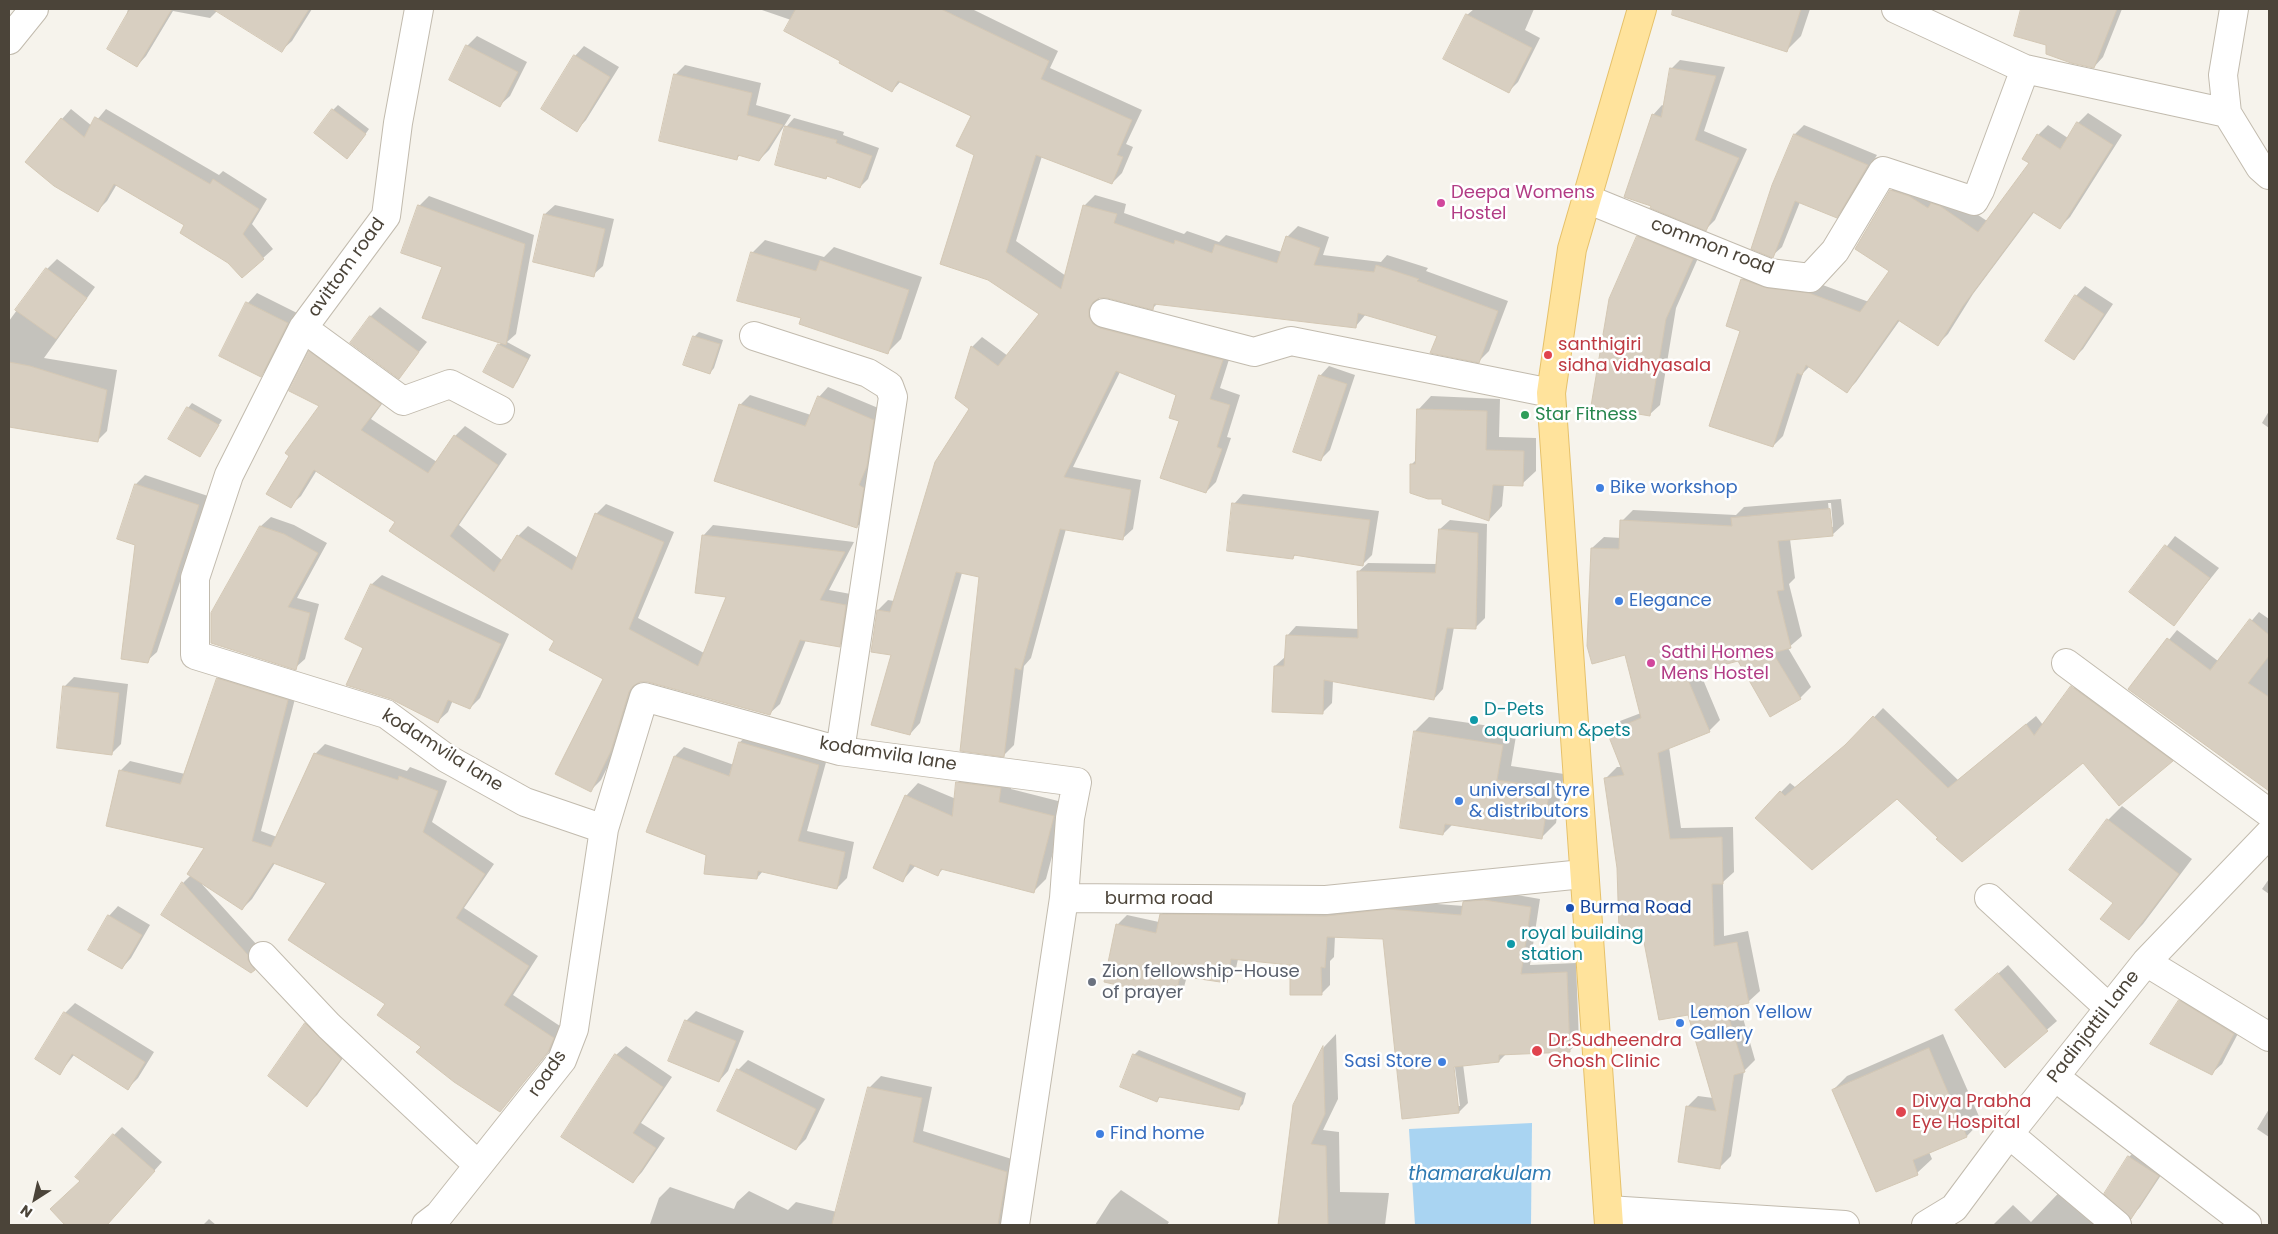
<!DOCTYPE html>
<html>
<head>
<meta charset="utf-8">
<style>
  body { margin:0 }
  #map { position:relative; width:2278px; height:1234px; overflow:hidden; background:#f6f3ec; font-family:Poppins,sans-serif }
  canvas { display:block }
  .frame { position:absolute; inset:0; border:10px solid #4b4439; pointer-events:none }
  .north { position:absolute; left:10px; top:1174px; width:50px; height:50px; -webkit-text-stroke:4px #fff; paint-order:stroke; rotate:215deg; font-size:14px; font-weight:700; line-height:20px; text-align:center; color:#4b4439 }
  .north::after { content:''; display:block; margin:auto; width:18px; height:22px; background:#4b4439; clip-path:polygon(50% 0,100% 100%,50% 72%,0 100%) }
</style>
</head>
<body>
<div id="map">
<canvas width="2278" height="1234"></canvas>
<div class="frame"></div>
<div class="north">N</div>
</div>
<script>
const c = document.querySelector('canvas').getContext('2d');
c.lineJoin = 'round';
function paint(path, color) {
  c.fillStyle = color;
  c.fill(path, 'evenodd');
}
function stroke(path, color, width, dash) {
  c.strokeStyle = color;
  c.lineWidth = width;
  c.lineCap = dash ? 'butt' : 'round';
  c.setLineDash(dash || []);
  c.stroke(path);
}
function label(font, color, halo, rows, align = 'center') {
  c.font = font + ' Poppins,sans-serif';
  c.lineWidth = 5;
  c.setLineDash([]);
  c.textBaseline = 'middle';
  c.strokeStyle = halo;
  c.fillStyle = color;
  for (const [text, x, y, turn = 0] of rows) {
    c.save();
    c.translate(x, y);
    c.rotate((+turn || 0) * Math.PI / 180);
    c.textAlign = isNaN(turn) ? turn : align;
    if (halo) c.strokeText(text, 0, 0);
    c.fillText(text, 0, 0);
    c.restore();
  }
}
const water = new Path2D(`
  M1532,1123L1531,1225H1415L1409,1129Z`);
const shadow = new Path2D(`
  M128,9H219L210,18L173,11L146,56L137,66L126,18Z
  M252,9H312L292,41L282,50L242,25Z
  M759,9H972L1058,51L1050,68L1142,110L1126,144L1133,147L1122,173L1112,183L1042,156L1016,241L1066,276L1084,206L1095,195L1126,204L1124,213L1184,234L1187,231L1219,242L1226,235L1282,252L1287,237L1298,226L1329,237L1323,255L1381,262L1387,255L1428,268L1426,271L1508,301L1489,351L1479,361L1438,335L1366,314L1356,326L1158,303L1153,308L1108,297H1099V307L1232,350L1220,388L1240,395L1227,437L1231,438L1216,482L1206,492L1180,421L1177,394L1120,372L1073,467L1141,480L1133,529L1122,539L1066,529L1031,658L1024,666L1014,745L1004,755L981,576L962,573L920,723L910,734L892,654L878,610L888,600L894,601L971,408L957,398L972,347L982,337L1008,356L1041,314L989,278L972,116L901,81L892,91L842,60L791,20Z
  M1474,9H1534L1525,30L1540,38L1518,82L1509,91L1467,15Z
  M1683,9H1810L1801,36L1787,50L1680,16Z
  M2023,9H2122L2103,57L2094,67L2048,44L2016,35Z
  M477,36L527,62L510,96L500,105L467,46Z
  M584,46L619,67L586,120L577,130L575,56Z
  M1680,60L1725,67L1704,131L1747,149L1715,220L1706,229L1653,115L1662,105L1664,106L1671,69Z
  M685,65L761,83L756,105L791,115L769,150L759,160L740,155L737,158L675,75Z
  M338,105L369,129L352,153L333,110Z
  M71,109L92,126L106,109L219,175L223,171L267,199L252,224L273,249L242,277L229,262L186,225L117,184L107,201L98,210L62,119Z
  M2088,113L2122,135L2070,217L2060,227L2035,211L1973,294L1948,334L1938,344L1900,320L1856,382L1846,392L1810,366L1803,373L1783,436L1773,446L1742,331L1727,325L1742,279L1752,269L1820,284L1869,302L1891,270V191L1901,180L1950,196L1987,221L2031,162L2038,135L2048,125L2068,138L2078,123Z
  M794,118L844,132L843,135L879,148L868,179L860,187L828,175L826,178L776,164L787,126Z
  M1804,125L1877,155L1846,207L1836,217L1800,202L1782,247L1772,256L1795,134Z
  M429,196L534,235L516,334L507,342L531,355L517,382L512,386L499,345L502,342L443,267L419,206Z
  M555,205L614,219L603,266L593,275L545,214Z
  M1648,227L1702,249L1676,308L1660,405L1650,414L1638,237Z
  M765,240L824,257L834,247L922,277L901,339L888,352L803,317L752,253Z
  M57,259L95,287L44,358L117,370L107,431L97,441L9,425V321L47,269Z
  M2085,286L2113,304L2083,349L2074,358L2076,296Z
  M257,293L297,313L270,366L260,376L221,356L248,303Z
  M380,307L427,342L399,377L370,317Z
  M699,332L723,340L714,368L710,373L694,337Z
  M320,342L390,393L371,419L437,462L455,436L465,426L507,454L459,525L503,561L518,536L528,526L578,558L596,514L606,504L674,532L638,618L704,653L728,596L703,536L713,525L854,542L829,590L856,595L850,635L839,645L806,640L780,704L769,714L648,681H639L621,740L601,780L591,790L604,678L397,521L317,470L301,496L290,506L321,406L310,352Z
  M1329,366L1355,375L1330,450L1320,460V376Z
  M828,387L883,410L866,517L857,527L740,405L750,395L811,415L819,397Z
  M1431,396L1500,399L1499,437L1536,438V471L1522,484H1504L1502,506L1489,520L1443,498L1412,464L1416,460L1418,410Z
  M192,403L222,420L200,455L188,408Z
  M2269,411V428L2262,423Z
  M145,475L208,496L157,652L147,661L136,544V484Z
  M1243,494L1379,511L1372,555L1362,565L1297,554L1293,557L1234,504Z
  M1841,499L1844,524L1832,535L1790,539L1795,578L1789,584L1802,636L1788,648L1811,687L1800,698L1739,660L1699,670L1720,720L1709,731L1669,747L1681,828L1733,827L1734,872L1723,882L1724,936L1748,931L1760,991L1748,1002L1739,1004L1755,1060L1744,1071L1731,1156L1720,1167L1687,1107L1698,1096L1713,1098L1688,1013L1618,868L1606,778L1617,767H1622L1609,732L1620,721L1641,713L1626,654L1592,548L1604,537L1621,538L1622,521L1633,510L1736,515L1744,507ZM1828,503H1831L1833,527H1831Z
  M271,517L294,525L327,543L297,598L319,604L305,659L295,668L261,526Z
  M1450,520L1487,524L1485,618L1476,627H1454L1443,689L1434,699L1333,681L1332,703L1322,713L1275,666L1285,657L1287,636L1296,626L1359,629L1358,572L1368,563L1437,564L1440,529Z
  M2175,536L2219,568L2174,624L2131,592Z
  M382,575L509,634L480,698L470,708L453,700L448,712L438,721L365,647L347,639L372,584Z
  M2259,612L2269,619V790L2129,689L2177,630L2218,661Z
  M228,669L297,691L261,831L277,837L315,754L325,744L407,771L410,767L447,781L432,822L494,864L464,908L538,956L513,995L563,1028L558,1041L500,1111L422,1047L387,1004L328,882L275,863L252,899L242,909L200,882L257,945L263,959L251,972L183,883L191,875L206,847L120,771L130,761L185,774L218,679Z
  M74,677L128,684L121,744L112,753L64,687Z
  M2082,678L2181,751L2172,760L2083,761L1939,838L1897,797L1812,868L1781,792L1790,783L1795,787L1854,738L1883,708L1958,780L2036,716L2043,725Z
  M1429,717L1517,730L1511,766L1564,774L1556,823L1541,838L1453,824L1443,834L1415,731Z
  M750,733L828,755L807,831L854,842L847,878L837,888L763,871L757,878L675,756L684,747L734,765L740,742Z
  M970,770L1013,776L1011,789L1066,803L1046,879L1033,892L944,868L938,874L916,865L903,880L906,796L918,783L956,799L957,783Z
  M2122,806L2192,859L2143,924L2129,939L2115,902L2108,820Z
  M2269,879V894L2262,889Z
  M1494,891L1540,899L1530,965L1576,963L1579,1042L1569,1051L1506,1054L1499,1061L1463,1064L1468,1103L1459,1112L1384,937L1335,936L1334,957L1330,961V985L1321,994L1291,963L1238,959L1235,973L1226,982L1187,976L1184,987L1175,996L1105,981L1118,924L1127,915L1159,922L1161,915L1170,906L1398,901L1464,906V902L1474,893ZM1454,1060L1460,1106H1457L1452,1061Z
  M118,906L150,925L131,958L122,968L109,916Z
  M2008,965L2057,1021L2005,1066L1967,1001Z
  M2189,992L2243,1024L2222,1064L2212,1073L2180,1001Z
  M75,1003L154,1052L138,1078L128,1088L74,1055L60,1073L65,1013Z
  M696,1011L744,1031L728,1071L719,1081L686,1021Z
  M315,1015L350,1048L317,1095L307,1105L306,1024Z
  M1336,1034L1338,1099L1323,1130L1339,1132L1340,1192L1389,1193L1385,1225H1279L1295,1105L1324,1047Z
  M1943,1034L1981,1121L1967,1136L1929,1152L1932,1159L1917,1173L1833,1090L1847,1076Z
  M626,1046L672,1077L641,1123L665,1138L642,1172L633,1182L616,1055Z
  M1139,1050L1246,1093L1243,1104L1238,1109L1161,1096L1157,1100L1134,1055Z
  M748,1060L825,1099L806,1139L796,1149L738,1070Z
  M881,1076L932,1087L923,1131L1018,1161L1004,1225L650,1224L659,1198L670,1187L734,1209L737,1202L749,1191L788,1210L796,1202L837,1212L870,1087Z
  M2269,1109V1137L2257,1129Z
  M122,1127L162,1162L106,1225H67L52,1209L82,1181L114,1135Z
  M2139,1147L2167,1166L2140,1207L2131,1217L2106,1193L2129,1157Z
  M2070,1181L2127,1225H1993L2013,1205L2031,1222Z
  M1121,1190L1169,1222L1167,1225H1095L1111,1200Z
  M209,1219L216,1225H203Z`);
const building = new Path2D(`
  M130,9H172L137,67L107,49Z
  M213,9H309L282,52Z
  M796,9H941L1049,61L1041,79L1132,120L1117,155L1123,157L1112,184L1036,155L1006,252L1061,289L1083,205L1117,214L1114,223L1174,244L1175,240L1212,253L1215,244L1277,263L1286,236L1320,248L1314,265L1374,272L1376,265L1419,279L1417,281L1498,311L1479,363L1430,353L1437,336L1358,313L1356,328L1154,304L1153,310L1107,298H1099L1093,302L1089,309V317L1093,324L1100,328L1223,360L1210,399L1230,405L1217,447L1222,449L1206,493L1160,478L1179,421L1169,418L1176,395L1116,371L1064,477L1131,490L1123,540L1060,529L1021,670L1015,668L1004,757L960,751L979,577L956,572L910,735L871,725L891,655L871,652L877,610L890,612L935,462L969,409L955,398L971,346L998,366L1039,314L988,280L940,264L974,155L956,146L971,116L898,81L892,92L839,63L840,61L784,31Z
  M1673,9H1801L1787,52L1672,15Z
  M2021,9H2117L2094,68L2071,63L2046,54V45L2014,36Z
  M1466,14L1532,48L1509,93L1443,59Z
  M466,45L518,72L500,107L449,80Z
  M574,55L610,77L577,132L541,109Z
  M1670,68L1716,76L1695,140L1739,158L1706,231L1650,208L1651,206L1624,197L1652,114L1661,117Z
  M674,74L752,93L747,115L783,125L759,161L738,155L737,160L659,141Z
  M332,109L366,134L347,159L314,133Z
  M95,117L210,184L213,179L259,209L243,234L264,259L242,278L228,263L180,233L184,225L114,184L98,212L54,186L25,162L61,118L84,137Z
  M2077,122L2113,145L2060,229L2033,212L1963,306L1938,346L1898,320L1847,393L1806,365L1802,375L1797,373L1773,447L1709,426L1740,331L1726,326L1741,279L1767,288L1809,293L1860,312L1889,271L1855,249L1890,190L1909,196L1928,208L1931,203L1940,206L1978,232L2029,163L2022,159L2037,134L2060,149Z
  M785,126L837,140L836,143L872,156L860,188L827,176L826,179L775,165Z
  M1794,134L1868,165L1837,218L1795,201L1773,258L1751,249L1772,185Z
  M418,205L525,244L506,345L422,318L442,267L401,253Z
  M544,214L605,229L594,277L533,262Z
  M1637,236L1693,259L1666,319L1650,416L1591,406L1609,299Z
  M751,252L816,271L820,260L909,290L888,354L799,324L801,318L737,301Z
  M46,268L87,298L56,339L15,310Z
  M2075,295L2104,314L2074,360L2045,341Z
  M246,302L288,323L261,377L219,356Z
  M370,316L419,352L399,379L350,343Z
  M693,336L720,344L710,374L683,365Z
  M498,344L528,359L513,388L483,372Z
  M309,351L381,404L361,430L428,473L454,435L498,465L450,536L494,572L517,535L572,570L595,513L664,542L629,629L698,666L726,597L695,593L702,535L845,552L820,600L846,605L840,647L800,640L770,715L648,682H640L633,686L629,692L611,751L591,792L555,774L603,679L549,650L554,641L389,531L395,522L314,470L291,508L266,494L289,456L285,453L319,406L289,391Z
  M9,362L30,366L107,390L98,442L9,427Z
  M1319,375L1347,384L1321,461L1293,452Z
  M818,396L874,420L867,466L859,485L864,488L857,528L714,481L739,404L805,426Z
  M187,407L219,425L200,457L168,439Z
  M1417,409L1487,411L1486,450L1524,451L1523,486L1493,485L1489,521L1442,504V499H1428L1410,493V464H1415Z
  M135,484L199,505L148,663L121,659L135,545L117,539Z
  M1232,503L1370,520L1363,566L1294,555L1293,559L1227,551Z
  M1830,509L1833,536L1778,541L1784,590L1777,591L1791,648L1773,653L1801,699L1770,717L1738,661L1686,675L1710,732L1658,753L1670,839L1722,837L1723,884H1712L1714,946L1737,942L1749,1003L1726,1008L1745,1072L1734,1075L1720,1169L1678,1162L1686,1106L1716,1111L1688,1015L1659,1020L1643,937L1619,932L1617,868L1604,778L1624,775L1607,732L1641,718L1625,655L1592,664L1587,646L1591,548L1619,549L1620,520L1732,526L1731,518Z
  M260,526L284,534L318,553L288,607L310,613L296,670L211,643V613Z
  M1439,529L1478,533L1476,629L1447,628L1434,700L1324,680L1323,714L1272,712L1274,666H1284L1286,635L1358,638L1357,571L1435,573Z
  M2165,545L2210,578L2174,626L2129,592Z
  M371,584L501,644L470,709L448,700L438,723L391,699L346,685L363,648L345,639Z
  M2250,619L2269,635V656L2248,683L2269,697V791L2128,689L2167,638L2210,670Z
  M217,678L288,700L252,841L271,847L314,753L398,780L399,776L438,791L423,832L485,874L456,918L529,966L504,1005L554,1038L548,1052L500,1112L454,1082L416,1052L421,1047L377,1015L385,1004L288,940L326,883L273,863L242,910L187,874L204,848L106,826L119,770L180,784Z
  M63,686L119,693L112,755L57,748Z
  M2071,686L2173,761L2119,806L2083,763L1962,862L1936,839L1938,838L1897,799L1812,870L1755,818L1780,791L1785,796L1845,745L1873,716L1948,788L2026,724L2034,735Z
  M1414,731L1503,745L1497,780L1550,788L1542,839L1445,824L1443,835L1400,828Z
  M739,742L819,765L798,841L845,852L837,889L758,871L757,879L704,874L706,855L646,832L674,756L729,776Z
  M956,782L1001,788L999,802L1054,816L1034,893L941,869L938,876L910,864L903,882L873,868L905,795L952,816Z
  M2107,819L2179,874L2129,940L2100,919L2113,903L2069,870Z
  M182,882L248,955V960L255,970L251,973L161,915Z
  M1484,900L1531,907L1521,974L1567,972L1570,1052L1499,1055V1062L1454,1067L1459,1113L1402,1119L1383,939L1327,937L1325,968L1321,967L1322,995H1290V965L1231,959L1227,983L1180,976L1175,998L1104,982L1116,924L1156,933L1160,914L1326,916L1388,909L1461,915L1463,902Z
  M108,915L142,935L122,969L88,950Z
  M1998,973L2048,1031L2005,1068L1955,1010Z
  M2179,1000L2234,1034L2212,1075L2150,1044Z
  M64,1012L145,1062L128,1090L72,1054L60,1075L35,1059Z
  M685,1020L736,1041L719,1082L668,1061Z
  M305,1023L341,1059L307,1107L268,1076Z
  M1323,1046L1325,1114L1311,1144L1326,1146L1328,1225H1278L1293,1105Z
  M1929,1048L1967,1137L1913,1160L1918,1175L1876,1192L1832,1090Z
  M615,1054L663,1087L633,1133L656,1148L633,1183L561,1137Z
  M1133,1054L1242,1098L1239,1110L1159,1097L1157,1102L1120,1087Z
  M737,1069L816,1109L796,1150L717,1111Z
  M868,1087L922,1098L913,1142L1007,1172L998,1225H832Z
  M113,1134L155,1171L107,1225H65L50,1209L80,1181L75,1177Z
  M2128,1156L2159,1176L2131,1219L2104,1194Z`);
const minor = new Path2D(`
  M419,9L398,123L386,216L303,328L403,401L450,384L500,410
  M2234,9L2223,75L2227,113L2260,167L2269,175
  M9,40L34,9
  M2025,69L2227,113
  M1587,199L1769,273L1810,278L1835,251L1883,171L1974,201L1980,190L2025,69L1896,9
  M1104,313L1254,352L1291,341L1551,393
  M303,328L229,475L195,578V655L386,714L446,758L525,802L604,829L644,697L840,751L1077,782L1070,818L1064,898
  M754,336L868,373L889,386L893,397L840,751
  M2066,663L2269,813
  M1989,898L2109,1008
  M263,956L329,1026L478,1165
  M2146,962L2269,1037
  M2055,1077L2247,1224
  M2009,1134L2117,1225
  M1608,1210L1845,1225
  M426,1225L439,1215L562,1060L574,1029L604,829
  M1015,1225L1064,898L1326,900L1583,874
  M1926,1225L1954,1208L2009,1134L2146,962L2269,834`);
const major = new Path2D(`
  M1609,1225L1551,393L1572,249L1642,9`);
const markers = [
  [1441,203,5,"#d1479c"],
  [1548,355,5,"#e0444e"],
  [1525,415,5,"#2e9e5b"],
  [1600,488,5,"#3f7fe0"],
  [1619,601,5,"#3f7fe0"],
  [1651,663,5,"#d1479c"],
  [1474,720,5,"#0f9aa8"],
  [1459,801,5,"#3f7fe0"],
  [1570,908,5,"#1a4fb4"],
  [1511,944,5,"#0f9aa8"],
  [1092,982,5,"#6b7280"],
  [1680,1023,5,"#3f7fe0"],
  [1537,1051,6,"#e0444e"],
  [1442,1062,5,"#3f7fe0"],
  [1901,1112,6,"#e0444e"],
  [1100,1134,5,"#3f7fe0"]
];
const hotelNames = [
  ["Deepa Womens",1451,193],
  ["Hostel",1451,214],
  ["Sathi Homes",1661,653],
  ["Mens Hostel",1661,674]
];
const streetNames = [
  ["common road",1712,247,21],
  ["avittom road",347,268,-54],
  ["kodamvila lane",442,751,32],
  ["kodamvila lane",888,755,9],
  ["burma road",1159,899],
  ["Padinjattil Lane",2094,1027,-52],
  ["roads",548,1074,-55]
];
const healthNames = [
  ["santhigiri",1558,345],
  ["sidha vidhyasala",1558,366],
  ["Dr.Sudheendra",1548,1041],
  ["Ghosh Clinic",1548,1062],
  ["Divya Prabha",1912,1102],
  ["Eye Hospital",1912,1123]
];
const leisureNames = [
  ["Star Fitness",1535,415]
];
const shopNames = [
  ["Bike workshop",1610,488],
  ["Elegance",1629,601],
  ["universal tyre",1469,791],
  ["& distributors",1469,812],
  ["Lemon Yellow",1690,1013],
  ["Gallery",1690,1034],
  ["Sasi Store",1432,1062,"right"],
  ["Find home",1110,1134]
];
const cultureNames = [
  ["D-Pets",1484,710],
  ["aquarium &pets",1484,731],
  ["royal building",1521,934],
  ["station",1521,955]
];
const transitNames = [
  ["Burma Road",1580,908]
];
const worshipNames = [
  ["Zion fellowship-House",1102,972],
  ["of prayer",1102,993]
];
const waterNames = [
  ["thamarakulam",1480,1175]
];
paint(water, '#a9d4f2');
paint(shadow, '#0003');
paint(building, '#d8cfc1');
stroke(building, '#d3c7b4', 1);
stroke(minor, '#c2bbae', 30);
stroke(major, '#e6c16a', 30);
stroke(minor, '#fff', 28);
stroke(major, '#ffe39c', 28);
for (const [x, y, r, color] of markers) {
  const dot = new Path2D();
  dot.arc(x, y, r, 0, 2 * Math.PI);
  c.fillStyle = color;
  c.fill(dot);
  stroke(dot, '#fff', 2);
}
label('18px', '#b23c85', '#fff', hotelNames, 'left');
label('18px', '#4b4439', '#fff', streetNames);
label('18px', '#be3a42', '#fff', healthNames, 'left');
label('18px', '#27864d', '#fff', leisureNames, 'left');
label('18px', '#366cbe', '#fff', shopNames, 'left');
label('18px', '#0d838f', '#fff', cultureNames, 'left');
label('18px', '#164399', '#fff', transitNames, 'left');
label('18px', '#5b616d', '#fff', worshipNames, 'left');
label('italic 19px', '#2e7ab2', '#fff', waterNames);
</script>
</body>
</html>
